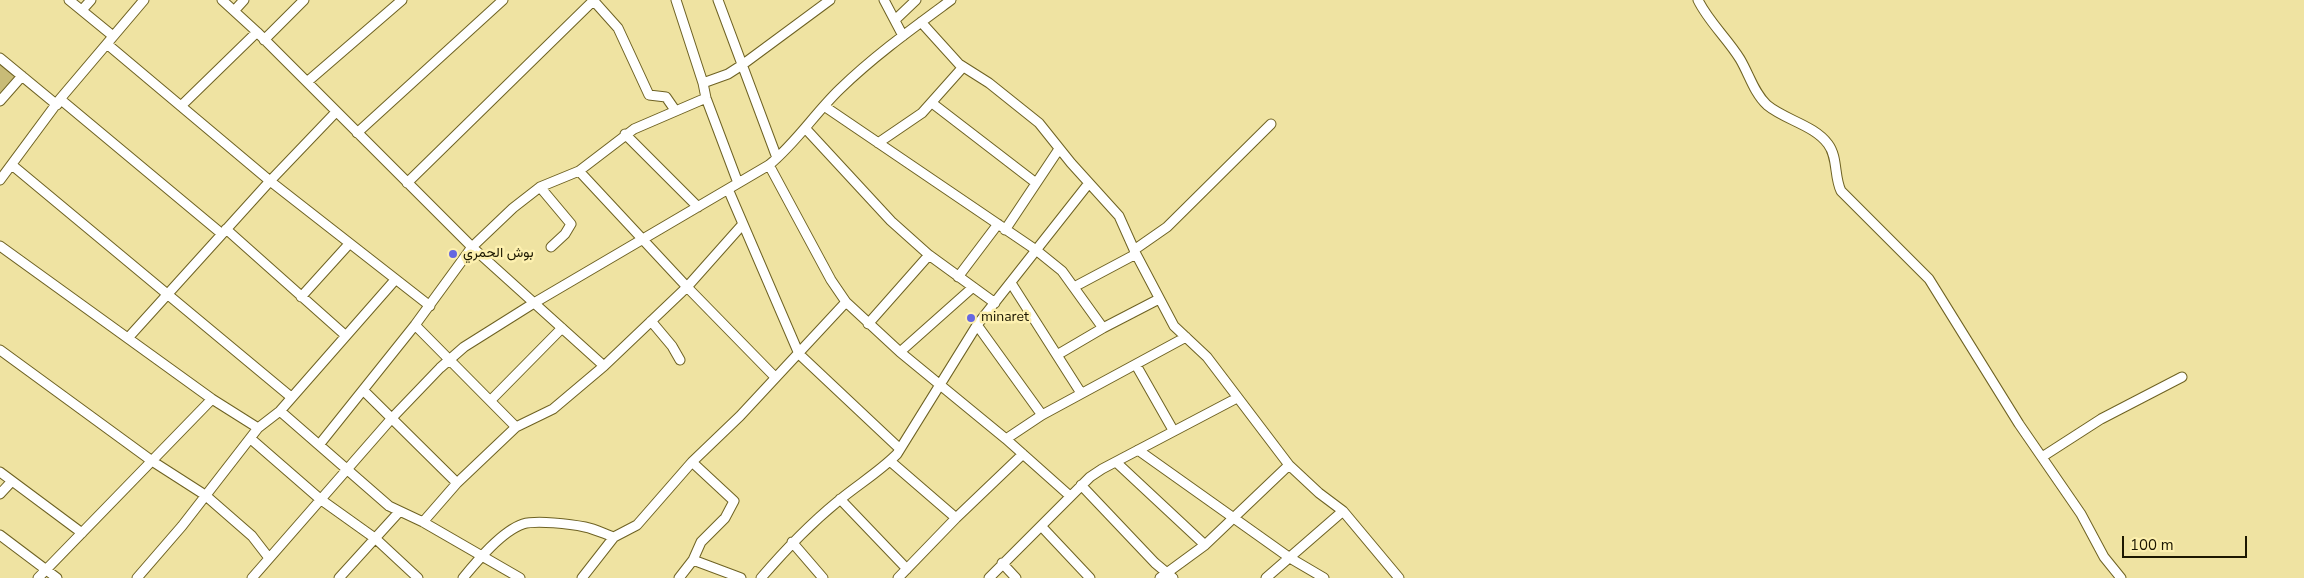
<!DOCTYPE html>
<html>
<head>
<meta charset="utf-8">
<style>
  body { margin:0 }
  #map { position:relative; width:2304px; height:578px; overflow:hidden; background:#efe3a2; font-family:"Nunito Sans",sans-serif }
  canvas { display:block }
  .scale { position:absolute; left:2122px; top:536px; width:125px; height:22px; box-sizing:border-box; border:2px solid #1c1700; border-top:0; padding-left:6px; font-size:15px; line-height:18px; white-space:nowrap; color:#1c1700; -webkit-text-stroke:4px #fdf0af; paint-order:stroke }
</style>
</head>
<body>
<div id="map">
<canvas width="2304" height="578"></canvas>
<div class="scale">100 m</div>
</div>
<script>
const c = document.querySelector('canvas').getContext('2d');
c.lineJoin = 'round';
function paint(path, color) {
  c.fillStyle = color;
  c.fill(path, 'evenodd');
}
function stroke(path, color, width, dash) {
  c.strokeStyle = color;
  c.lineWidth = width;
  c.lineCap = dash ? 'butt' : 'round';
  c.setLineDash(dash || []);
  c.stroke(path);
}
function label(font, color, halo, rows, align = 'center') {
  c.font = font + ' "Nunito Sans",Vazirmatn,sans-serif';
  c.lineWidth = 5;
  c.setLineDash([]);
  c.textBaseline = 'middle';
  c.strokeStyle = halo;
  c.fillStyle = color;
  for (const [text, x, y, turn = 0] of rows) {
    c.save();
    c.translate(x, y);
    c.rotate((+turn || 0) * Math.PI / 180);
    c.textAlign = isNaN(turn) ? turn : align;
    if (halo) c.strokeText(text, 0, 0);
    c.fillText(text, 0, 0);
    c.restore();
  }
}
const green = new Path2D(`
  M0,61L18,73L0,94Z`);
const minor = new Path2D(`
  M69,0L113,36
  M222,0L257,32L472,247L604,366
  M593,0L618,28L649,95L666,97L675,110
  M676,0L703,83L706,98L738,183
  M718,0L777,158
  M884,0L903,36
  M1698,0C1708,21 1727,38 1740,59C1749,74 1754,93 1767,105C1785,120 1814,125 1828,144C1838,157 1834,177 1841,191L1929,279L2019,424L2081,514L2104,557L2121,578
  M82,10L91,0
  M234,11L244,0
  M895,20L916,0
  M921,22L959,64L989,83L1039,123L1071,163L1119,216L1136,254L1174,326L1207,357L1289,465L1319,493L1343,511L1399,578
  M264,40L304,0
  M107,44L270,181L430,306
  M0,58L57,105
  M307,82L402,0
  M703,83L728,74L742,65L830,0
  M60,99L222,234
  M0,101L22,76
  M932,103L1036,183
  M181,106L257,32
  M824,106L1036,250L1062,271L1103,328
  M805,128L891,221L929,255L995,303
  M357,133L503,0
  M625,134L698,207
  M878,143L922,113L963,67
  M12,165L291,397
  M769,165L831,280L846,302L900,352L1006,439L1070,496
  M579,171L687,287L775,377
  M0,180L60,99L144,0
  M407,183L594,0
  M540,187L571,224L565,234L551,247
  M728,189L799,354L900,449
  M226,229L345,335
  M1005,230L1059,149
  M0,246L212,399L258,428
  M1134,250L1167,227L1271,124
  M958,277L998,224
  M1011,283L1081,393
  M1074,287L1136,254
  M301,297L349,244
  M651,321L672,346L680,360
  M868,324L929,255
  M415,325L516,427
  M977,325L1042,415
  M128,338L270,181L336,112
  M0,350L152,461L205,495L252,536L269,558
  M900,352L972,288
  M1057,355L1103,328L1159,299
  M1136,365L1173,430
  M363,390L457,483
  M491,400L562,328
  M280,411L389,506L423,522L520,578
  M251,439L320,499L376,539L418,578
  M1006,439L1042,415L1186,337
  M319,445L415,325L472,247L513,208L540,187L579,171L634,129L706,98
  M1138,450L1290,558L1324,578
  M2042,457L2101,419L2182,377
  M890,461L956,518
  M1116,462L1205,545
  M0,472L82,533
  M1081,485L1155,563L1173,578
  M0,494L12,481
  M840,499L907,569
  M423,522L457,483L516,427L553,409L604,366L687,287L743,224
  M1042,527L1090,578
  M0,535L57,578
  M792,542L823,578
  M693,560L741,578
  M1002,563L1016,578
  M38,578L212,399
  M137,578L182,526L258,428L280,411L395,280
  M252,578L392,418L440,368L464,347L534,303L769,165C796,143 815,113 840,89C874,56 913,28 951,0
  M339,578L399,512
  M463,578C477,561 502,531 523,524C536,520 571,524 585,527C595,529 605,534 614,537
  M582,578L614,537L637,525L692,462L740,416L846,302
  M679,578L693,560L701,542L725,518L734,501L692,462
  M761,578C785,550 809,525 837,502C857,485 878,473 897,454L977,325L1089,183
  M898,578L956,518L1023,454
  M989,578L1090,477L1102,469L1237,398
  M1160,578L1205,545L1289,465
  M1266,578L1343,511`);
const markers = [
  [453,254,5,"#6668e1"],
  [971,318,5,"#6668e1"]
];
const poiNames = [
  ["بوش الحمري",463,254],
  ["minaret",981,318]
];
paint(green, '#c8bb77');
stroke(minor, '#6e6223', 11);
stroke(minor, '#fff', 9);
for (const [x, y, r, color] of markers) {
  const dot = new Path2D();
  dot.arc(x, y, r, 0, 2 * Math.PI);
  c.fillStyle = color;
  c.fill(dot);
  stroke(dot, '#fdf0af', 2);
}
label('14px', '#1c1700', '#fdf0af', poiNames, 'left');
</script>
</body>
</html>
